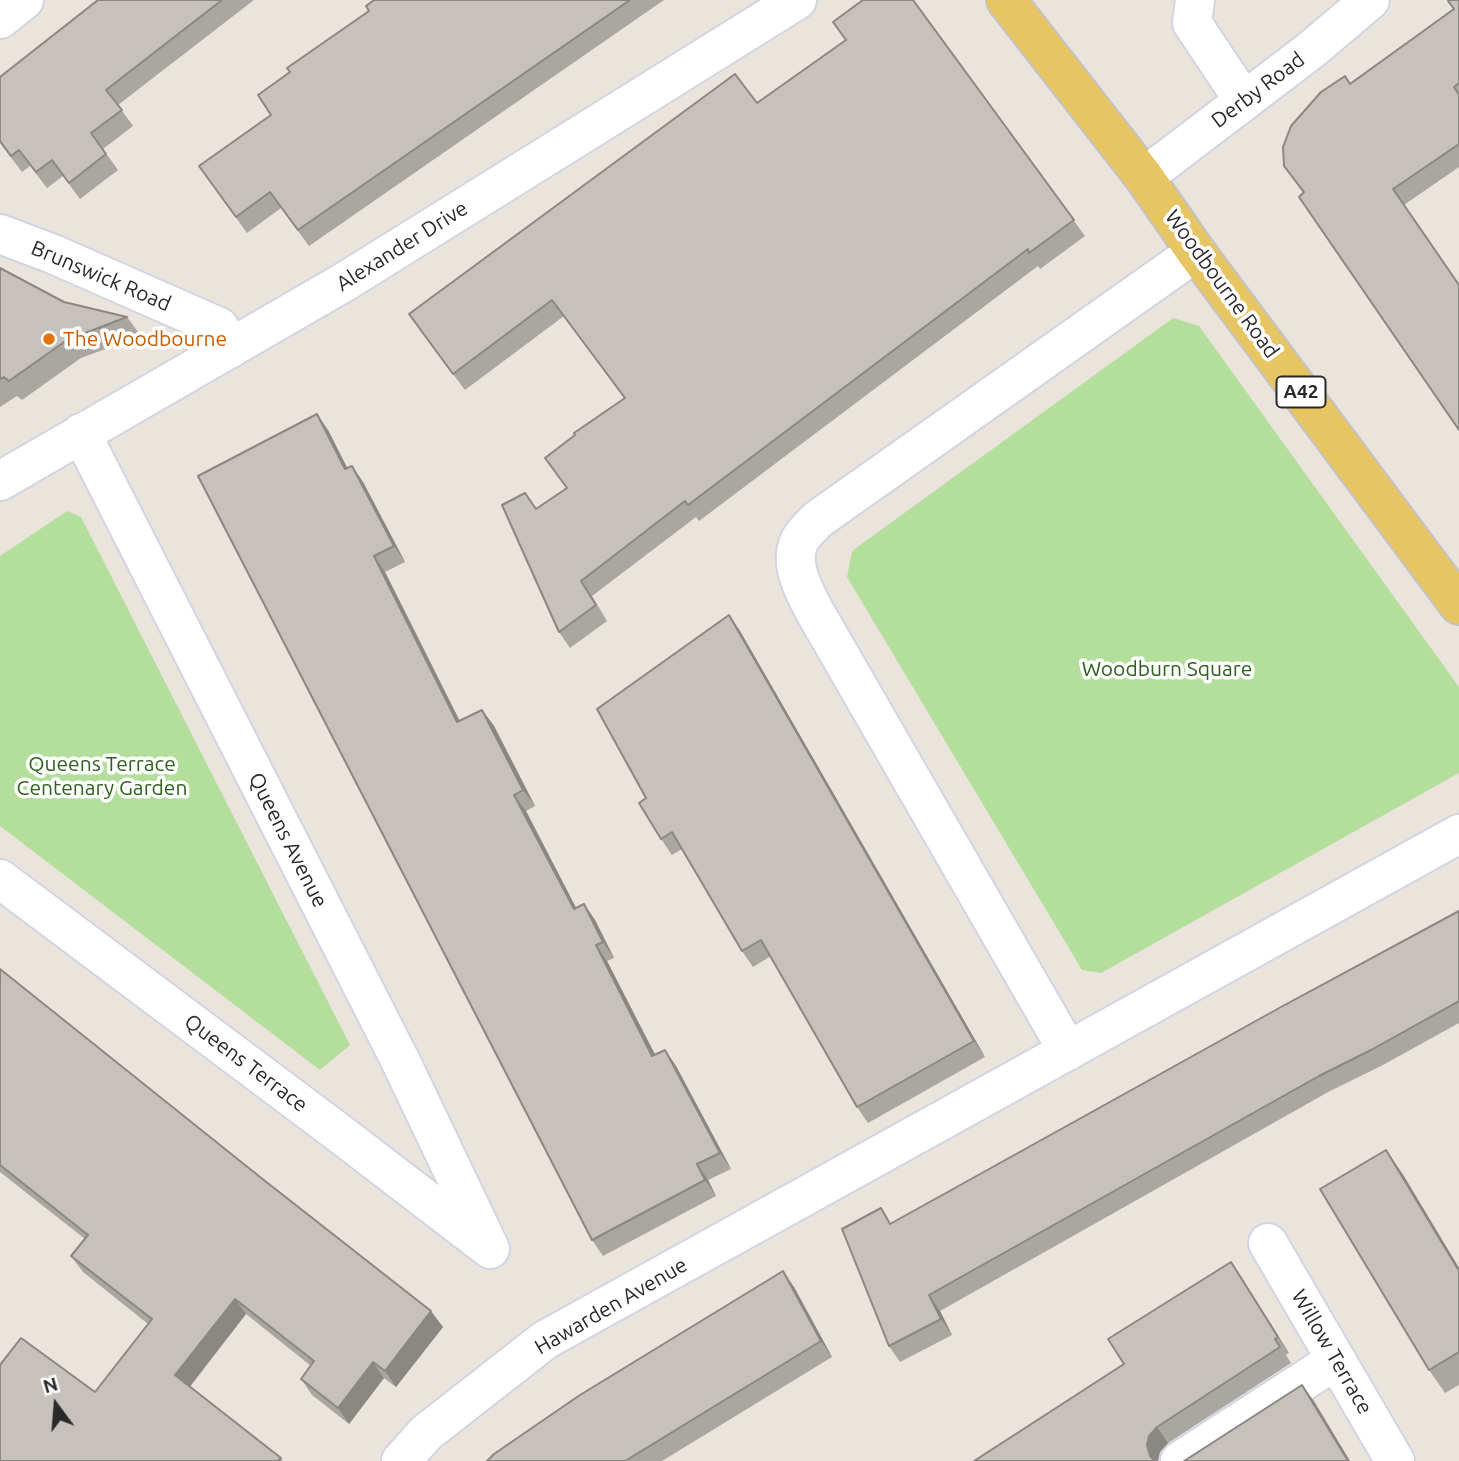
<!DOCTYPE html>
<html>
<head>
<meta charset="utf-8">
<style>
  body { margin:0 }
  #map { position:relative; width:1459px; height:1461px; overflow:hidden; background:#ebe4dc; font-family:Ubuntu,sans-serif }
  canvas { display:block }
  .north { position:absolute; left:21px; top:1370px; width:70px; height:70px; -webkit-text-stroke:5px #fff; paint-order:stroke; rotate:344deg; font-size:19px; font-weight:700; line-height:28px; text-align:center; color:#292929 }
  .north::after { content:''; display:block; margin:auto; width:24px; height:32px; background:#292929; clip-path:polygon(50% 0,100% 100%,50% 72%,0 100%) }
</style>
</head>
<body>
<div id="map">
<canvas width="1459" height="1461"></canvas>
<div class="north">N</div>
</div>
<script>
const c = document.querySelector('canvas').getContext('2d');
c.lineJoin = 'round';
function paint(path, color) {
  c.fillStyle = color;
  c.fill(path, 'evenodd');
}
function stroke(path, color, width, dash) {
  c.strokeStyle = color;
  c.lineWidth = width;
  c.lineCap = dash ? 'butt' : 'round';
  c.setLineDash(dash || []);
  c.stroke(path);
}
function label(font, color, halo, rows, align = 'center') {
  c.font = font + ' Ubuntu,sans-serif';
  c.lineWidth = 7;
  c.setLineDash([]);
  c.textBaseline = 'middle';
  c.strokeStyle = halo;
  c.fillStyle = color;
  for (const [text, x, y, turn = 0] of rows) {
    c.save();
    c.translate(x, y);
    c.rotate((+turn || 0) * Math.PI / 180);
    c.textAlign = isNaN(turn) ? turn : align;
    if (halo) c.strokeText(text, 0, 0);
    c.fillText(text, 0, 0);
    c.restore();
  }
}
const green = new Path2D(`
  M1173,318L1199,326L1459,687V773L1101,973L1082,970L847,577L852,551Z
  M67,511L81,517L350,1045L320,1070L0,826V556Z`);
const street = new Path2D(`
  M1195,0L1192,23L1244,101
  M0,19L24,0
  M0,234L53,254L219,327L231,348
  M81,433L401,1062L490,1249
  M0,879L339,1133L485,1245
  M1068,1051L815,612C804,591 789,565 799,542C802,534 811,527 817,520L1196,252
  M1268,1243L1395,1461
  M401,1461L426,1433L545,1340L1459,834
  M1180,1461L1336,1360`);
const secondary = new Path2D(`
  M1144,177L1311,50L1370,0
  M0,481L346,281L797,0`);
const primary = new Path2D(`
  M1006,0L1144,177L1196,252L1459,605`);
const wall = new Path2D(`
  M98,0H254L118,105L133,126L103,149L118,170L80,199L63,176L47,188L30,166L22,172L0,143V77Z
  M374,0H664L309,246L281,208L247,233L199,166L271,115L290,72L369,11Z
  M913,0L1085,236L1040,269L1038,266L699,521L696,517L592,596L607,621L570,648L559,632L525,493L536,509L567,488L575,435L624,398L564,316L465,390L420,330L757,103Z
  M1459,0V167L1404,205L1303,193L1284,166L1345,76L1350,83L1453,9Z
  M0,268L64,302L127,317L141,336L81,358L22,400L17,396L0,407Z
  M328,430L347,468L352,466L363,482L405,562L385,572L460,721L482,710L494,726L535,806L526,811L576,908L584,904L595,920L614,958L607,961L655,1055L665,1050L676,1066L731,1169L708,1180L716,1196L603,1256L592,1240Z
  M729,615L740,631L985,1057L868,1123L857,1107L771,956L753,967L742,951L682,849L672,855L661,839L646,798Z
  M1459,911V1023L1381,1066L1330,1091L940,1311L952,1335L900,1362L889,1346L892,1223Z
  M0,969L443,1327L396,1387L384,1378L349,1424L312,1395L301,1379L311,1366L246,1314L190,1387L281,1458L283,1461H0L95,1392L148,1324L83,1272L71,1256L85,1239L0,1172Z
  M1402,1173L1459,1268V1385L1445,1393L1429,1370Z
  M1231,1262L1289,1353L1286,1355L1291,1363L1168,1443L1160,1452L1124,1364Z
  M794,1287L832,1357L662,1461H487Z`);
const shadedWall = new Path2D(`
  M317,414L328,430L356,485L345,469Z
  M352,466L363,482L405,562L394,546Z
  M374,556L385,572L468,738L457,722Z
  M729,615L740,631L985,1057L974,1041Z
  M482,710L494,726L535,806L523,790Z
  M514,795L526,811L585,925L574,909Z
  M584,904L595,920L614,958L603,942Z
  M596,945L607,961L664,1072L652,1056Z
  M665,1050L676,1066L731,1169L720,1153Z
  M1386,1150L1402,1173L1459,1268V1271Z
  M697,1164L708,1180L716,1196L705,1180Z
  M1231,1262L1242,1278L1289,1353L1278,1337Z
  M783,1271L794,1287L832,1357L821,1341Z
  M929,1295L940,1311L952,1335L941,1319Z
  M235,1299L246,1314L186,1391L175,1375Z
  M431,1311L443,1327L396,1387L385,1371Z
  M373,1362L384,1378L349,1424L338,1408Z
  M1302,1385L1314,1401L1350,1461H1348Z
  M1157,1427L1168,1443L1160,1452L1158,1461H1153L1150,1456L1147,1445L1149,1436Z`);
const building = new Path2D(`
  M98,0H222L106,90L122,110L91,133L106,154L69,183L52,160L36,172L19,150L11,156L0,141V77Z
  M374,0H630L298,230L270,192L236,217L199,166L271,115L258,95L290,72L287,68L369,11L366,6Z
  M863,0H913L1074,220L1029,253L1028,249L688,505L685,501L581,581L596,605L559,632L502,505L525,493L536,509L567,488L545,458L575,435L574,433L625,398L552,300L453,374L409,314L735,74L757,103L846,40L833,22Z
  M1450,0H1459V83L1454,87L1459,95V144L1393,189L1459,285V430L1299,197L1304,192L1284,166L1283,147L1291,126L1321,92L1345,76L1350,84L1454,9L1448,1Z
  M0,268L64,302L127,317L67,340L9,381L4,377L0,379Z
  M317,414L345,469L352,466L394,546L374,556L457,722L482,710L523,790L514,795L574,909L584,904L603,942L596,945L652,1056L665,1050L720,1153L697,1164L705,1180L592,1240L198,476Z
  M729,615L974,1041L857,1107L761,940L742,951L672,832L661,839L639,803L646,798L597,709Z
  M1459,911V1001L1371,1050L1319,1076L929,1295L941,1319L889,1346L842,1229L881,1208L890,1224L1281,1007Z
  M0,969L260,1177L431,1311L385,1371L373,1362L338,1408L301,1379L314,1361L235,1299L175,1375L281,1458L278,1461H0V1365L21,1338L95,1392L152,1319L71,1256L88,1235L0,1165Z
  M1386,1150L1459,1271V1352L1429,1370L1320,1189Z
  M1231,1262L1278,1337L1275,1339L1280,1347L1157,1427L1149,1436L1147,1445L1150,1456L1155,1461H974L1124,1364L1108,1339Z
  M783,1271L821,1341L625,1461H487L494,1454L580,1395Z
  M1302,1385L1348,1461H1184Z`);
const markers = [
  [49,339,7,"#e8710a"]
];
const shields = [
  [1301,392,49]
];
const shieldNames = [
  ["A42",1301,392]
];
const streetNames = [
  ["Derby Road",1258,90,-37],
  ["Alexander Drive",402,246,-32],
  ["Brunswick Road",101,276,23],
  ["Woodbourne Road",1222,284,54],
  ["Queens Avenue",288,840,63],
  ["Queens Terrace",246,1063,37],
  ["Hawarden Avenue",611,1306,-30],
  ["Willow Terrace",1332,1352,60]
];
const foodNames = [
  ["The Woodbourne",63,339]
];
const parkNames = [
  ["Woodburn Square",1167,669],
  ["Queens Terrace",102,764],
  ["Centenary Garden",102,788]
];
paint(green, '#b4de9b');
stroke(street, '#d1d5e1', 42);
stroke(secondary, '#d1d5e1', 42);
stroke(primary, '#c3c3c3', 42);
stroke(street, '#fff', 38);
stroke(secondary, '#fff', 38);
stroke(primary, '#e8c563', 38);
paint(wall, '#aaa6a1');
paint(shadedWall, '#8b8783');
paint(building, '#c6c1bb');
stroke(building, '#8b8783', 2);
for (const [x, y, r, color] of markers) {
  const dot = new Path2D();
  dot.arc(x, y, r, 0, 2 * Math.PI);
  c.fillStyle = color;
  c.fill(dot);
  stroke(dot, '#fff', 2.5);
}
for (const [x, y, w] of shields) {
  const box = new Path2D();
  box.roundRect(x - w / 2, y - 15.5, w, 31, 5);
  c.fillStyle = '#fff';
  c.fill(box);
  stroke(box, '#292929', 2);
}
label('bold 19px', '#292929', null, shieldNames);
label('21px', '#292929', '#fff', streetNames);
label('21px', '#c56008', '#fff', foodNames, 'left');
label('21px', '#2e621e', '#fff', parkNames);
</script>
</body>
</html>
